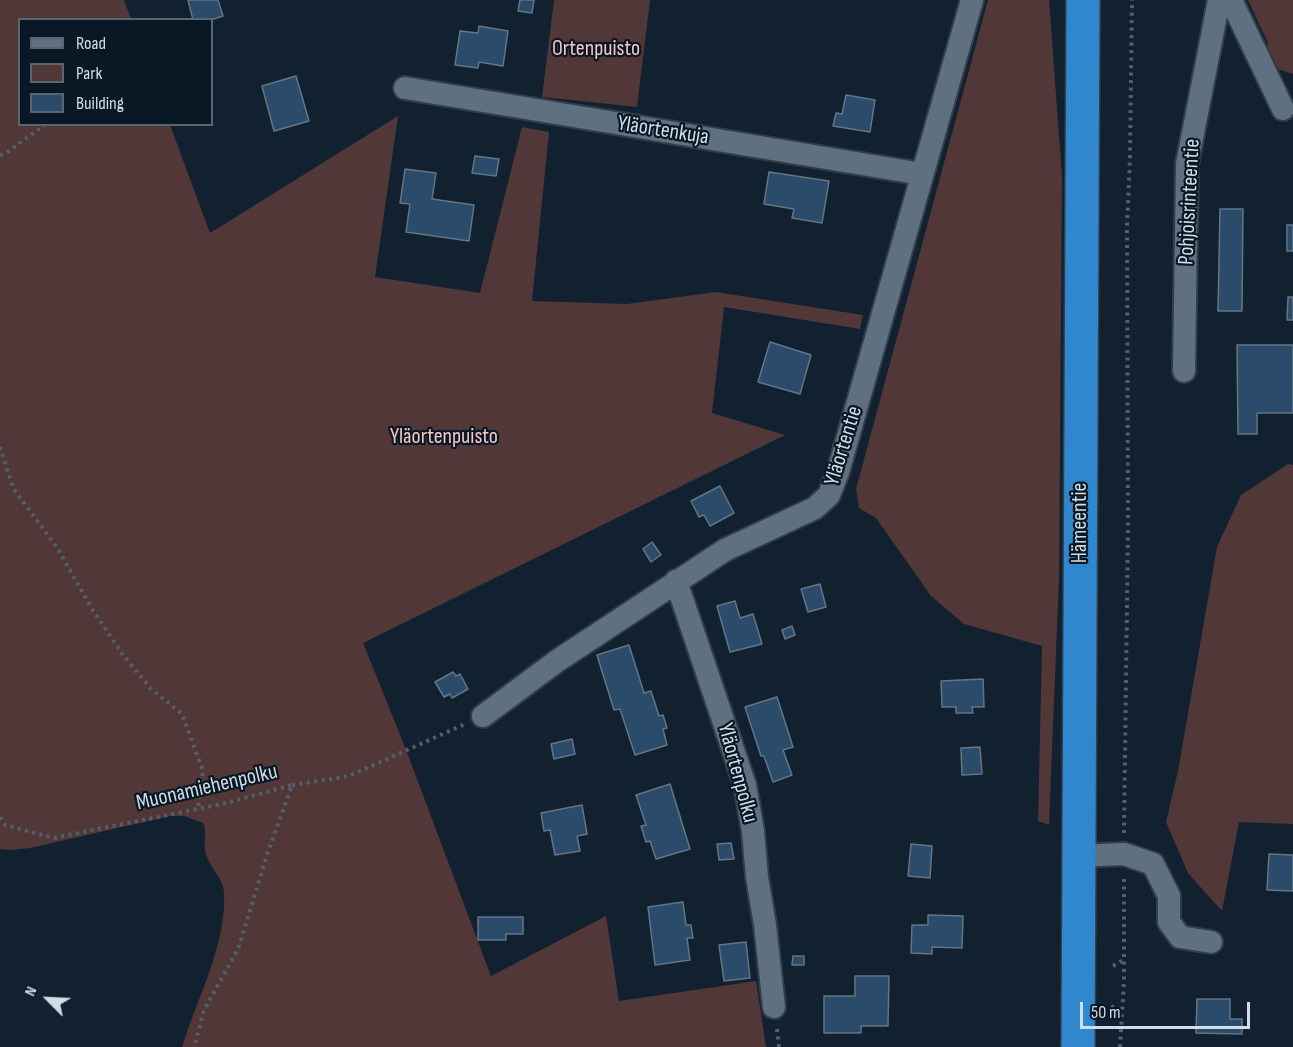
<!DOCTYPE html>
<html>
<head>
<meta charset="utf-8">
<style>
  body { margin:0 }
  #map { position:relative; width:1293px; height:1047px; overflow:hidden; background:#12212f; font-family:"Sofia Sans Condensed",sans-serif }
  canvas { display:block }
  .legend { position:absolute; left:18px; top:18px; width:195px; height:108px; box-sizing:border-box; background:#091825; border:2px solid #596672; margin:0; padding:8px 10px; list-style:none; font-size:18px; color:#d2dce6 }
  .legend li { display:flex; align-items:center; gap:12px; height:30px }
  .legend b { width:30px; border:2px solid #596672 }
  .north { position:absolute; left:18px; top:969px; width:60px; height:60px; -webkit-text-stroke:4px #091825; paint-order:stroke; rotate:294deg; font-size:16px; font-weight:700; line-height:24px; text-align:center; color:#d2dce6 }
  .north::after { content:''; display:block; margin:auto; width:21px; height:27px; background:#d2dce6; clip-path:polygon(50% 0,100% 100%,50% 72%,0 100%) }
  .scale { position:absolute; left:1080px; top:1002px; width:170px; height:27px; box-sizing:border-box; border:3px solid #d2dce6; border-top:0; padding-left:8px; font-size:18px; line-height:21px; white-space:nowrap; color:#d2dce6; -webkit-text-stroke:4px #091825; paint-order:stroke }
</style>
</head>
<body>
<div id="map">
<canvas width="1293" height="1047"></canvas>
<ul class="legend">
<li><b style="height:8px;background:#5f7081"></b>Road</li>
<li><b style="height:16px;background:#513737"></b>Park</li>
<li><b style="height:16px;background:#2a4b69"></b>Building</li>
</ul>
<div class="north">N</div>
<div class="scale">50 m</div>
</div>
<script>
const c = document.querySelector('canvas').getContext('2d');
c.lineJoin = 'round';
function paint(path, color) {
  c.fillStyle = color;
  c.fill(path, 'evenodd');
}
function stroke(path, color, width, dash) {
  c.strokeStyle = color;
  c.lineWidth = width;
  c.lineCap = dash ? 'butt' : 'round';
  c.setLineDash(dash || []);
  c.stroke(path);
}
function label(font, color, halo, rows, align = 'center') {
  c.font = font + ' "Sofia Sans Condensed",sans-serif';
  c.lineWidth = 4.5;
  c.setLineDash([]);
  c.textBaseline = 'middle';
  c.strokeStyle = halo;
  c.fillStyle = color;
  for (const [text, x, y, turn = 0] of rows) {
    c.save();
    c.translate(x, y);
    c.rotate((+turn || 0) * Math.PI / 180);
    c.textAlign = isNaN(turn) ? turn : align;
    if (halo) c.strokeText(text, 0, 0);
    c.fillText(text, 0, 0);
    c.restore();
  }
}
const green = new Path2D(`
  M0,0H124L131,19L20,20V124L170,125L210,233L398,116L375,277L480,293L522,127L549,132L532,301L627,304L716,292L863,315L860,329L724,307L712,413L785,435L363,643L405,747L491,976L606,916L619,1001L756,981L766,1047H182C197,998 227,944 224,892C223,877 207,865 205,850C203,839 208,835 203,823L184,816H170L30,848L11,850L0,849Z
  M554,0H650L637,107L542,97Z
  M988,0H1049L1062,176L1059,577L1049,825L1038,821L1042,646L964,624L931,596L876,518L859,508L856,489Z
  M1248,0H1293V74L1262,64L1268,43Z
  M1288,464L1293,465V824L1239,822L1222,911L1188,873L1166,822L1178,771L1217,547L1241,495Z`);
const building = new Path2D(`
  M188,0H218L223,16L211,20H193Z
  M520,0H534L532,13L518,11Z
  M479,26L508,31L503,66L479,62L478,68L455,65L460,31L478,33Z
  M296,76L309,121L274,131L262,86Z
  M846,95L875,100L870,132L833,126L836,113L842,114Z
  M475,156L499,159L496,176L472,173Z
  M405,169L436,173L432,199L474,205L469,241L406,232L410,204L400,203Z
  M769,172L829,181L822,223L792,218L794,209L764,204Z
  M1220,209H1243L1242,311H1218Z
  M1287,225H1293V251H1287Z
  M1288,297H1293V320H1287Z
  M770,342L811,355L800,394L758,382Z
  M1237,345H1293V413H1257V434H1238Z
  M720,486L734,513L710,526L704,515L699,517L691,501Z
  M652,542L661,555L651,562L643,549Z
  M820,584L826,607L808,612L801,589Z
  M735,601L740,618L753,614L762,644L730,652L717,606Z
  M792,626L795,635L785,639L782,630Z
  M629,645L644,693L651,691L659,716L663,715L667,728L663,729L667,745L635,755L620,709L614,710L597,655Z
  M453,672L456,676L460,674L468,689L452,698L450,694L444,697L435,682Z
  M983,679L984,707H972L973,713H956V707H942L941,681Z
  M777,697L793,747L783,750L792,775L773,782L764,756H761L745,707Z
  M572,739L575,754L554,759L551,744Z
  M980,747L982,774L962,775L961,748Z
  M670,784L690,849L656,859L650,841L646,842L641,826L646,825L636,795Z
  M582,805L587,834L577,836L580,851L555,855L550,830L544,831L541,813Z
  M731,843L734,859L719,860L717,844Z
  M911,844L932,846L930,878L908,876Z
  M1269,854L1293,855V891L1267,890Z
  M683,902L686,925H691L693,938H687L690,960L655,965L648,907Z
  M928,915L963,916L962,948L932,947V954L911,953L912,925H928Z
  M478,917H523V934H506V940H478Z
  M746,942L750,978L724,981L719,945Z
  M793,956H804V965H792Z
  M855,976H889L888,1026H861V1033H824V996H855Z
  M1197,999H1230V1019H1242V1034L1196,1033Z`);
const path = new Path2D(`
  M0,155L6,153L46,124
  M0,447L13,488L58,549L92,609L123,655L150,688L182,714L203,771L198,808
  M292,785L349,776L465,724
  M0,817L5,825L54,838L222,804L292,785L268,852L238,949L204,1010L194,1047
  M1124,833L1128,526L1127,226L1130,158L1132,0
  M1113,966L1125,959
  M1111,1006L1122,1013
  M777,1029L779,1047
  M1120,1047L1124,981V877`);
const minor = new Path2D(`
  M1231,0L1283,109
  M405,88L922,174
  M1184,371L1187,164L1219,0
  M676,581L745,785L753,831L757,877L765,925L774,1007
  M483,716L557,661L725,550L815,508L829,495L838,472L972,0
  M1078,856L1124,854L1153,864L1169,896V922L1180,937L1211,942`);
const highway = new Path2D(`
  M1078,1047L1083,0`);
const parkNames = [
  ["Ortenpuisto",596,49],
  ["Yläortenpuisto",444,437]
];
const streetNames = [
  ["Yläortenkuja",663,131,9],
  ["Pohjoisrinteentie",1190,202,-87],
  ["Yläortentie",844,446,-73],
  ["Hämeentie",1080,523,-90],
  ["Yläortenpolku",737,773,75],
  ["Muonamiehenpolku",207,788,-13]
];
paint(green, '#513737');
paint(building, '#2a4b69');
stroke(building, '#637586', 1.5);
stroke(minor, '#333c49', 26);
stroke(highway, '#333c49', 36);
stroke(path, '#52606c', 4, [3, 4.5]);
stroke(minor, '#5f7081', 22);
stroke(highway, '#3087cd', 33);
label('22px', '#f7c6c5', '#091825', parkNames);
label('22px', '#d2dce6', '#091825', streetNames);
</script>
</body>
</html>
